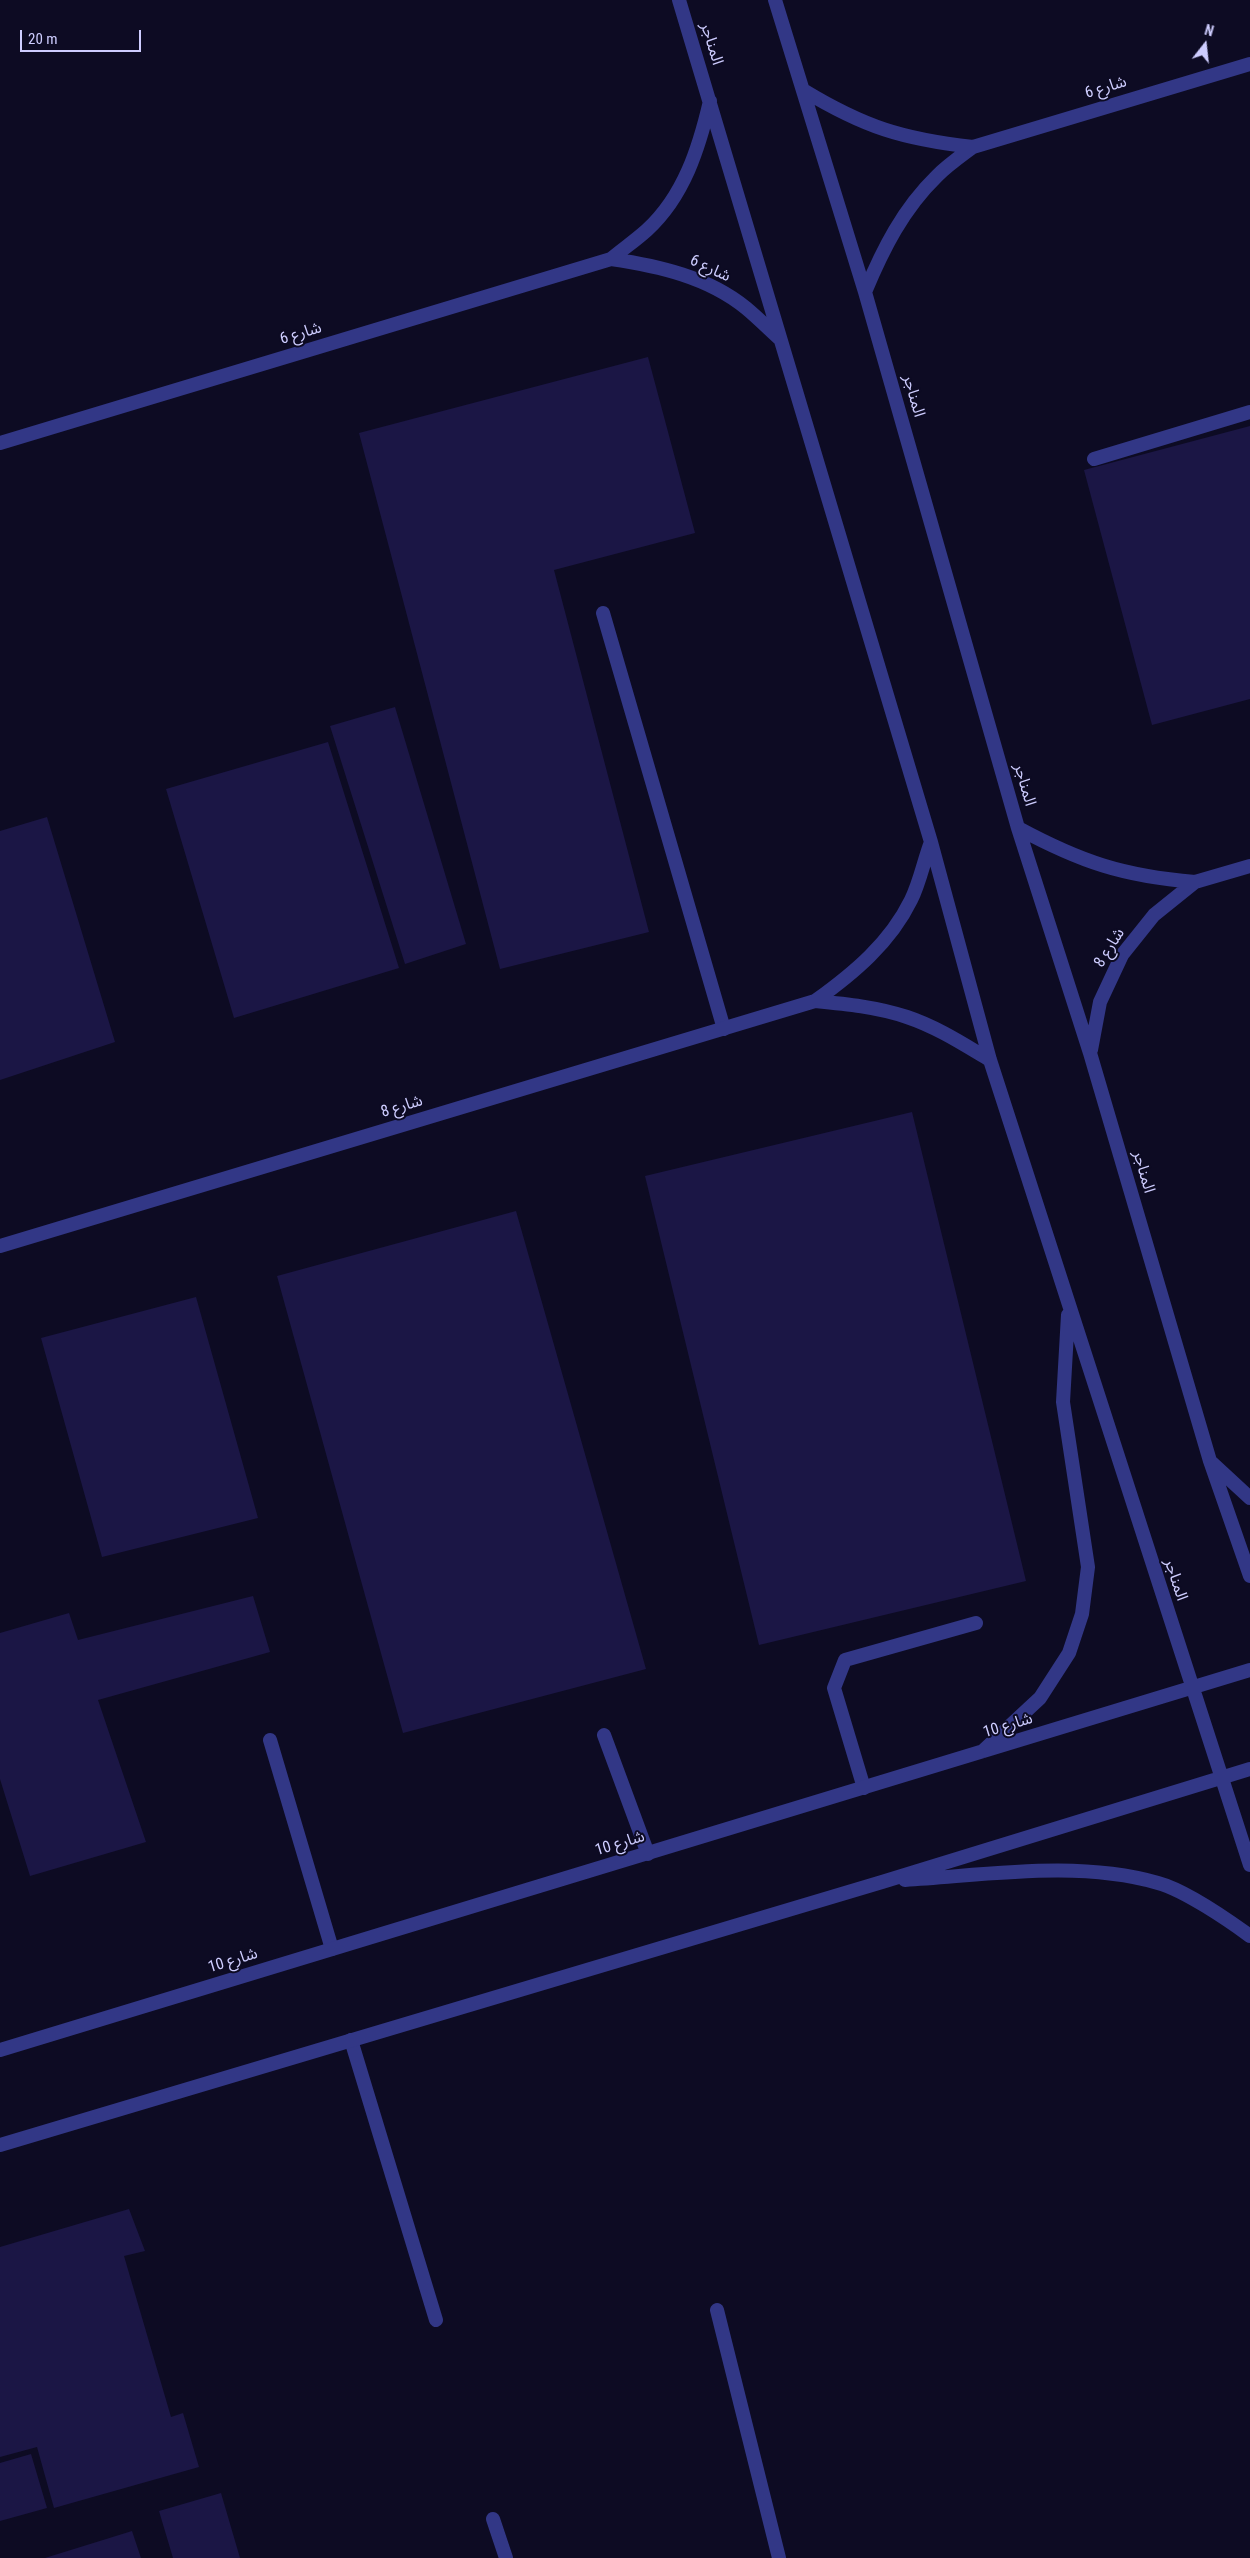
<!DOCTYPE html>
<html>
<head>
<meta charset="utf-8">
<style>
  body { margin:0 }
  #map { position:relative; width:1250px; height:2558px; overflow:hidden; background:#0d0b23; font-family:"Roboto Condensed",sans-serif }
  canvas { display:block }
  .north { position:absolute; left:1180px; top:20px; width:50px; height:50px; -webkit-text-stroke:4px #0d0b23; paint-order:stroke; rotate:16deg; font-size:14px; font-weight:700; line-height:20px; text-align:center; color:#cecdff }
  .north::after { content:''; display:block; margin:auto; width:18px; height:22px; background:#cecdff; clip-path:polygon(50% 0,100% 100%,50% 72%,0 100%) }
  .scale { position:absolute; left:20px; top:30px; width:121px; height:22px; box-sizing:border-box; border:2px solid #cecdff; border-top:0; padding-left:6px; font-size:15px; line-height:18px; white-space:nowrap; color:#cecdff; -webkit-text-stroke:4px #0d0b23; paint-order:stroke }
</style>
</head>
<body>
<div id="map">
<canvas width="1250" height="2558"></canvas>
<div class="north">N</div>
<div class="scale">20 m</div>
</div>
<script>
const c = document.querySelector('canvas').getContext('2d');
c.lineJoin = 'round';
function paint(path, color) {
  c.fillStyle = color;
  c.fill(path, 'evenodd');
}
function stroke(path, color, width, dash) {
  c.strokeStyle = color;
  c.lineWidth = width;
  c.lineCap = dash ? 'butt' : 'round';
  c.setLineDash(dash || []);
  c.stroke(path);
}
function label(font, color, halo, rows, align = 'center') {
  c.font = font + ' "Roboto Condensed","Noto Sans Arabic",sans-serif';
  c.lineWidth = 4;
  c.setLineDash([]);
  c.textBaseline = 'middle';
  c.strokeStyle = halo;
  c.fillStyle = color;
  for (const [text, x, y, turn = 0] of rows) {
    c.save();
    c.translate(x, y);
    c.rotate((+turn || 0) * Math.PI / 180);
    c.textAlign = isNaN(turn) ? turn : align;
    if (halo) c.strokeText(text, 0, 0);
    c.fillText(text, 0, 0);
    c.restore();
  }
}
const building = new Path2D(`
  M648,357L695,533L554,570L649,932L500,969L359,433Z
  M1250,426V699L1152,725L1084,470Z
  M395,707L466,944L405,964L330,726Z
  M328,742L399,968L234,1018L166,789Z
  M47,817L115,1042L0,1080V831Z
  M912,1112L1026,1581L759,1645L645,1176Z
  M516,1211L646,1669L403,1733L277,1276Z
  M196,1297L258,1518L102,1557L41,1338Z
  M253,1596L270,1652L98,1700L146,1842L30,1876L0,1779V1633L69,1613L78,1640Z
  M129,2209L145,2251L124,2256L171,2417L183,2413L199,2467L54,2508L37,2447L0,2457V2247Z
  M31,2454L47,2508L0,2521V2463Z
  M221,2493L240,2558H173L159,2511Z
  M132,2531L141,2558H45Z`);
const service = new Path2D(`
  M1094,459L1250,412
  M603,613L724,1029
  M604,1735L648,1854
  M270,1740L332,1949
  M864,1788L834,1688L845,1660L976,1623
  M351,2040L436,2320
  M717,2310L779,2558
  M493,2519L506,2558`);
const minor = new Path2D(`
  M679,0L931,842L990,1060L1250,1865
  M775,0L865,292L1018,828L1090,1053L1210,1461L1250,1576
  M803,90C864,127 902,139 973,147L1250,64
  M611,259C659,266 708,277 746,308C758,318 769,329 780,339
  M865,292C883,249 903,209 937,176C948,165 961,156 973,147
  M0,443L611,259C623,249 636,240 647,230C684,196 699,148 710,101
  M1018,828C1081,862 1123,876 1195,882
  M815,1001C846,1004 877,1007 907,1017C937,1027 963,1044 990,1060
  M1091,1050L1100,1002L1122,955L1154,915L1195,882L1250,866
  M0,1246L815,1001C854,973 890,943 911,900C920,882 924,860 931,842
  M1212,1463L1250,1498
  M983,1751L1040,1698L1069,1653L1082,1614L1088,1567L1063,1402L1068,1315
  M905,1880C988,1875 1078,1860 1158,1883C1184,1890 1228,1920 1250,1936
  M0,2050L1250,1670
  M0,2145L882,1882L1250,1769`);
const streetNames = [
  ["المناجر",711,44,73],
  ["شارع 6",1106,88,-17],
  ["شارع 6",710,269,25],
  ["شارع 6",301,334,-17],
  ["المناجر",913,396,74],
  ["المناجر",1024,785,74],
  ["شارع 8",1110,948,-58],
  ["شارع 8",402,1107,-17],
  ["المناجر",1143,1172,74],
  ["المناجر",1175,1580,72],
  ["شارع 10",1008,1726,-17],
  ["شارع 10",620,1844,-17],
  ["شارع 10",233,1961,-17]
];
paint(building, '#1b1645');
stroke(service, '#323786', 14);
stroke(minor, '#323786', 14);
label('16px', '#cecdff', '#0d0b23', streetNames);
</script>
</body>
</html>
